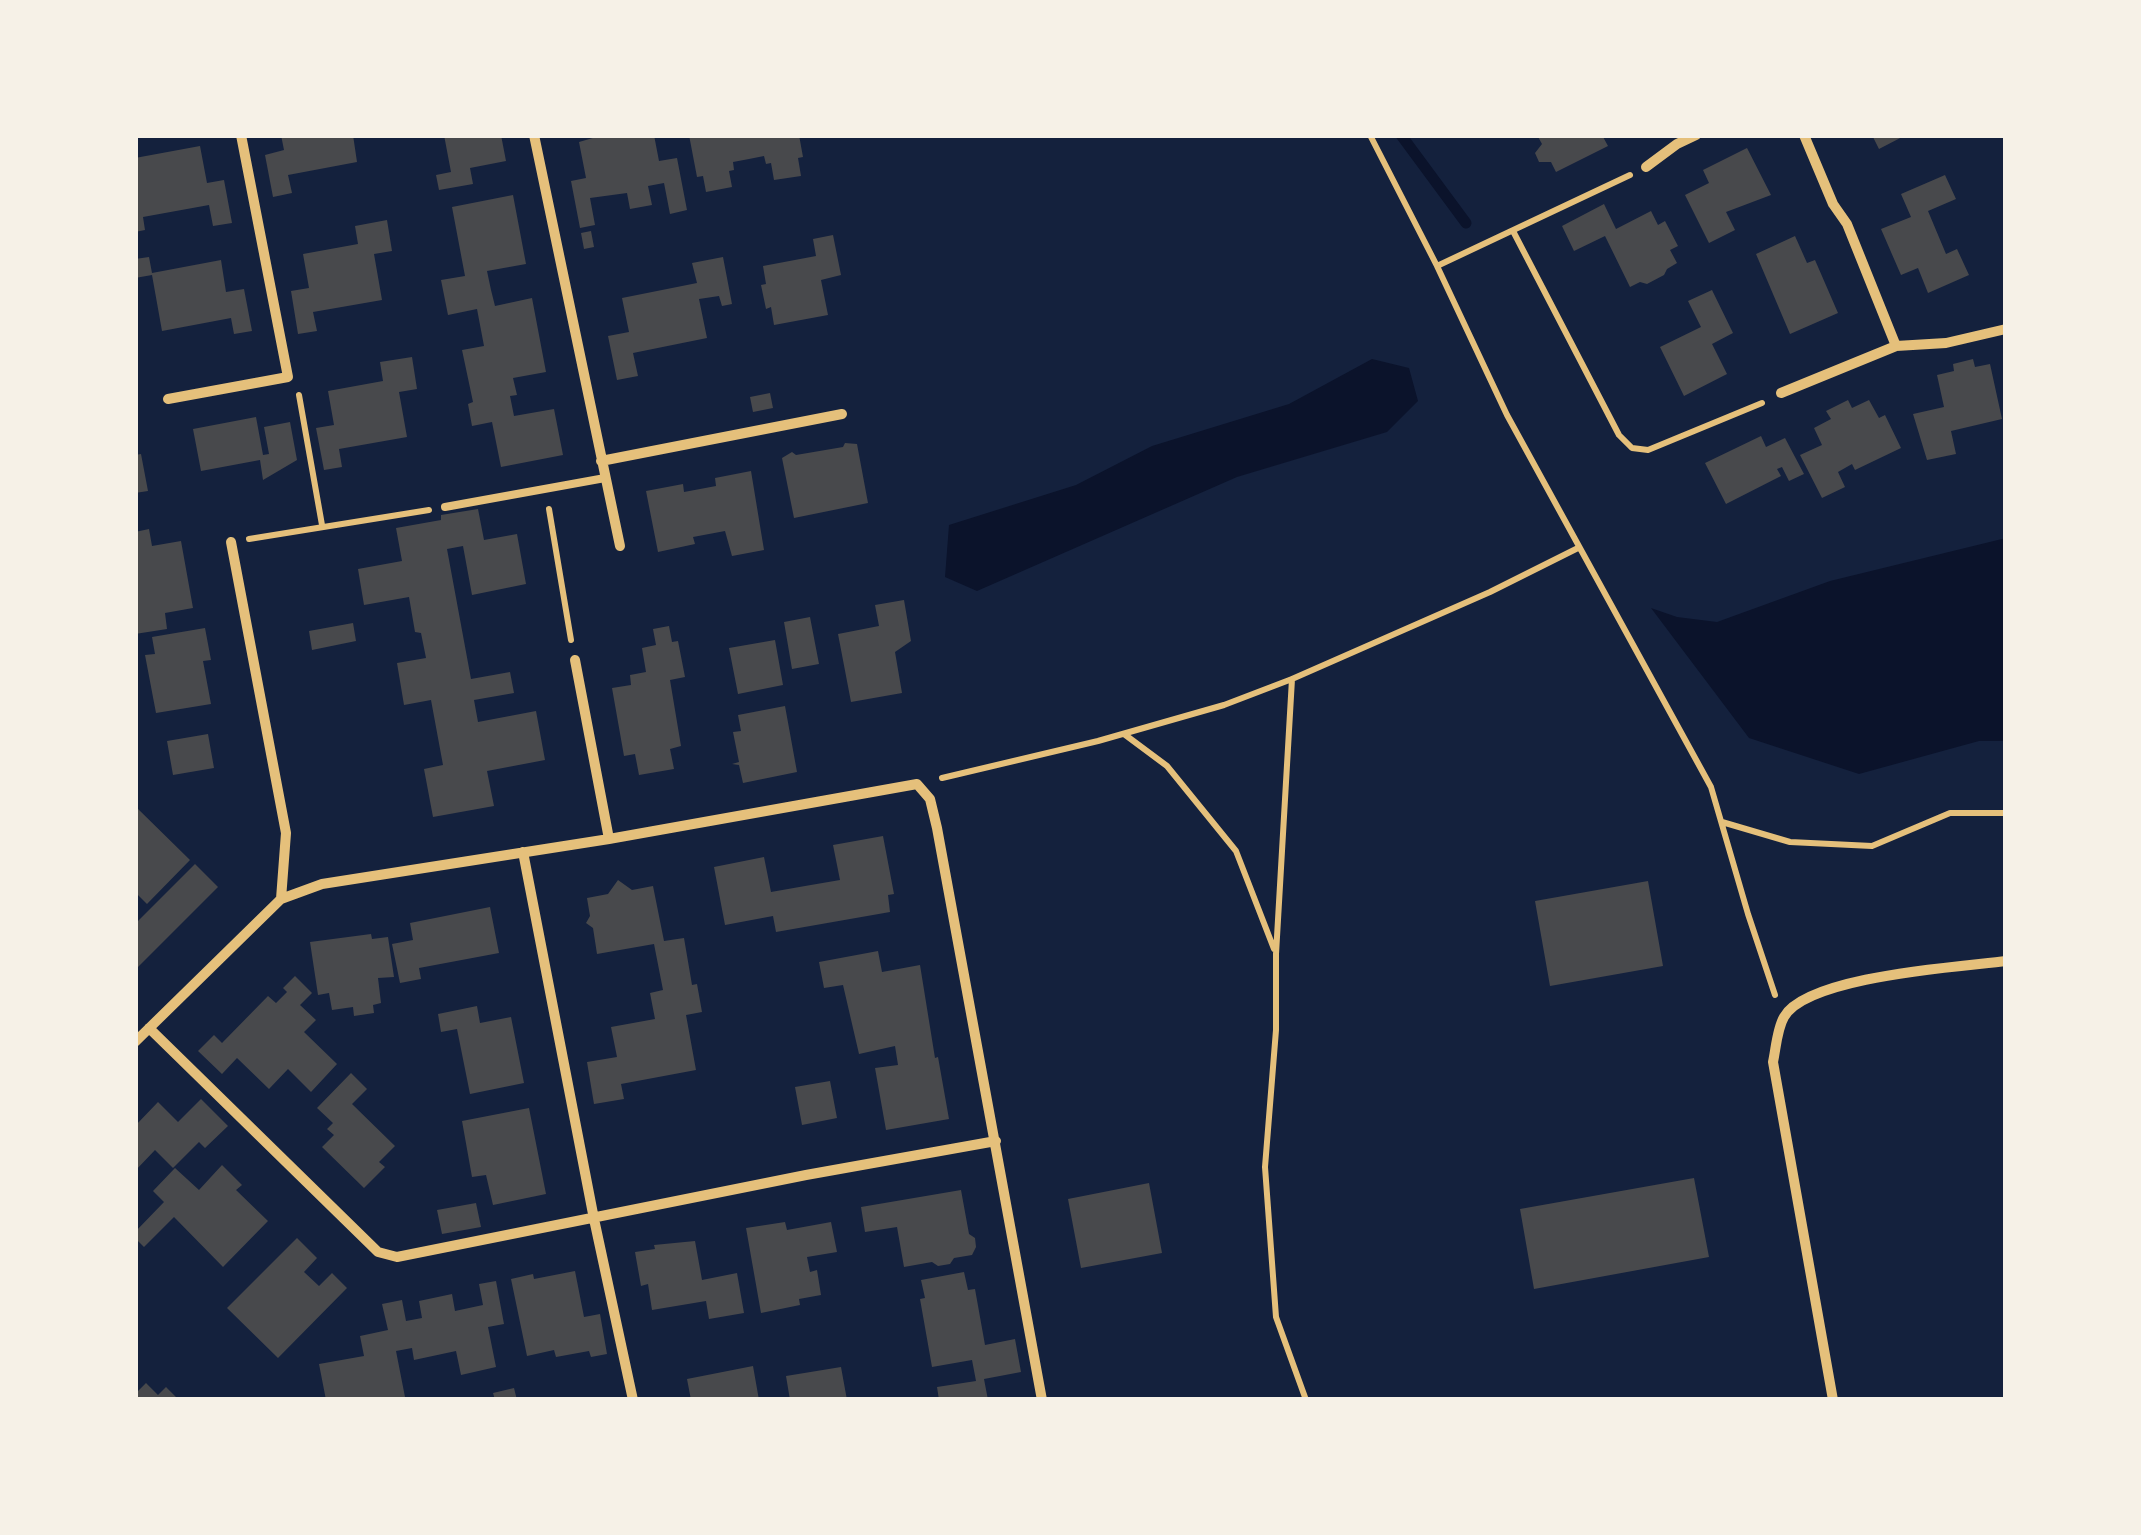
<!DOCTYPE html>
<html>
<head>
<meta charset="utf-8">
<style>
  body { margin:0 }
  #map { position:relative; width:2141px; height:1535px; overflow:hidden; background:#14213d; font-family:"Source Sans 3",sans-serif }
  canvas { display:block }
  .frame { position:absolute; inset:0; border:138px solid #f6f1e7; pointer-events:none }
</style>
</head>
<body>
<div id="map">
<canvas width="2141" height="1535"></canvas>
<div class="frame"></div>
</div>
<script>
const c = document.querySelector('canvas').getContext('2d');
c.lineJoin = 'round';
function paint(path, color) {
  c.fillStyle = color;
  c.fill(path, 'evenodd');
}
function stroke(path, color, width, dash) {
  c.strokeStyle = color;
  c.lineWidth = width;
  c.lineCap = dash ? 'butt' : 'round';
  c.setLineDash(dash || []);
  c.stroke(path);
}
const water = new Path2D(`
  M1372,359L1409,368L1418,401L1387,432L1237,477L977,591L945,577L949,525L1076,485L1152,446L1289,404Z
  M2006,538V741H1979L1859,774L1749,738L1651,608L1677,617L1717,622L1830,581Z`);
const stream = new Path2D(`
  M1401,135L1466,223`);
const building = new Path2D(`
  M281,135H353L357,162L288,175L292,193L273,197L265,155L284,150Z
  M444,135H501L506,161L470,168L473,184L439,190L436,175L451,172Z
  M603,135H654L659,161L677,158L687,210L670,214L664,183L648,186L652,205L630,209L627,193L590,198L595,225L580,228L571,181L586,178L579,142Z
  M689,135H799L803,157L798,158L801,176L774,180L771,163L766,164L764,156L749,159L733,162L734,170L729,171L732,187L706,192L703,176L697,177Z
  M1537,135H1602L1608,146L1556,172L1551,162H1539L1535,153L1542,144Z
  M1872,135H1906L1879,149Z
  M200,146L207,183L224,180L232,223L213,226L209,205L143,217L145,230L135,232V158Z
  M1747,148L1771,195L1726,212L1735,230L1709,243L1685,195L1709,183L1703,170Z
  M1945,175L1956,199L1928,211L1946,254L1957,249L1969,275L1928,293L1918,268L1901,275L1881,229L1911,217L1901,194Z
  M513,195L526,264L487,271L491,290L495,306L532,298L546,372L513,378L517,395L510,396L514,416L554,409L563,455L501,467L492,422L472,426L468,404L473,402L462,350L484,346L477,309L448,315L441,280L465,276L452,207Z
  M1604,204L1616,229L1651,211L1658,225L1665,221L1678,246L1670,250L1677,263L1667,269L1664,275L1647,284L1640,282L1630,287L1605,236L1574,251L1562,226Z
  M387,220L392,251L374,254L382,300L313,312L317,331L298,334L291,291L309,288L303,254L358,244L355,226Z
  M591,231L594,247L584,249L581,233Z
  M833,235L841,275L821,280L828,315L774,325L771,307L766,309L761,285L766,284L763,266L816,256L813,239Z
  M1795,236L1807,263L1815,260L1838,313L1790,334L1756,254Z
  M149,257L152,273L221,260L226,292L244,289L252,331L234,334L231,318L162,331L152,275L135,278V259Z
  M723,257L732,304L722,306L719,296L699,299L707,338L633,353L638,376L617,380L608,336L629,332L622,298L697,283L692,263Z
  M1712,290L1733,333L1712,344L1727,374L1684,396L1660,347L1701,327L1688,301Z
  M412,357L417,389L399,392L407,437L339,449L342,467L324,470L316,428L334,425L328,391L383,381L380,362Z
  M1973,359L1975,367L1990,364L2002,419L1951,431L1956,454L1927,460L1913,414L1944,407L1937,375L1954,371L1953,364Z
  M770,393L773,408L753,412L750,397Z
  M1848,400L1852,408L1869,400L1879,418L1885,415L1901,448L1855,470L1852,464L1838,472L1845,487L1822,498L1800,455L1822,445L1814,428L1831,419L1826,411Z
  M256,417L263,455L269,454L264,427L290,422L297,460L263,480L260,460L201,471L193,429Z
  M1761,436L1766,447L1785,438L1804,474L1789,481L1782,467L1777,469L1781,476L1726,504L1705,463Z
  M845,443L857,444L868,503L794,518L782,458L792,452L796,455L843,447Z
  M141,454L148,491L135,493V455Z
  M751,471L764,550L732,556L725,531L693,537L695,544L658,552L646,491L683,484L684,492L716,486L715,478Z
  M478,509L484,540L517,534L526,584L472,595L463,546L447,549L471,679L510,672L514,693L474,700L478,722L536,711L545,760L487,771L494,806L433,817L424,769L443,765L431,700L404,705L397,663L426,658L421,633L415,632L409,597L364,605L358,569L402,561L396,528L441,520V515Z
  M149,529L152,546L181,541L193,608L165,613L167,629L135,634V532Z
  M904,600L911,641L895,652L902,693L851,702L838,634L879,626L875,605Z
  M810,617L819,664L792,669L784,622Z
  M353,623L356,641L312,650L309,631Z
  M669,626L672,642L678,641L685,677L670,680L681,746L670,749L674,769L639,775L635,754L624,756L612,688L631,685L630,675L646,672L642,648L656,645L653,629Z
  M205,628L211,660L203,661L211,704L156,713L145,655L155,654L152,637Z
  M775,640L783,685L738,694L729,648Z
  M785,706L797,772L743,783L739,765L732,764L739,762L733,732L741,731L738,715Z
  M208,734L214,768L173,775L167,741Z
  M135,806L190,860L147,904L135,892Z
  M883,836L894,894L888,895L890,912L776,932L773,916L725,925L714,867L764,857L771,892L805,886L840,880L833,845Z
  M195,864L218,887L135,970V924Z
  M618,880L632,890L653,886L664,941L684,938L692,985L697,984L702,1012L686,1015L696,1070L621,1084L624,1099L594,1104L587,1062L617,1057L611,1027L655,1019L650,993L663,990L654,944L597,954L593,928L586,923L590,916L587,898L608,894Z
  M1648,881L1663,966L1550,986L1535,901Z
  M490,907L499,953L419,968L421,979L400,983L392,944L413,940L410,923Z
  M371,934L372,939L388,937L394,977L378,978L381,1003L373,1005L374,1013L354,1016L353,1007L332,1010L329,993L318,995L310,942Z
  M878,951L882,972L920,965L935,1058L938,1057L949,1119L886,1130L875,1068L898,1065L895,1046L859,1054L843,985L824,988L819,962Z
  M295,976L312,993L300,1005L316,1020L304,1032L337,1064L311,1092L288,1069L269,1089L237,1058L222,1074L198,1051L214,1035L222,1043L268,996L276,1003L287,992L283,988Z
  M477,1006L480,1023L511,1017L524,1083L470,1094L457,1029L441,1032L438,1014Z
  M351,1073L367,1089L352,1104L395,1146L379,1162L385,1167L364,1188L322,1147L334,1135L327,1129L333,1123L317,1108Z
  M830,1081L837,1118L802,1125L795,1087Z
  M201,1099L228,1126L205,1148L199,1142L173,1168L155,1150L135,1171V1126L158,1102L178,1122Z
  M529,1108L546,1194L493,1205L486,1175L472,1177L462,1121Z
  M222,1165L242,1185L236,1190L268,1221L223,1267L174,1217L144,1247L135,1238V1232L164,1202L153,1191L175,1168L199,1190Z
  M1694,1178L1709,1257L1534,1289L1520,1209Z
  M1149,1183L1162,1253L1081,1268L1068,1199Z
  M961,1190L969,1234L975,1238L976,1247L972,1255L954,1258L950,1264L938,1266L932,1262L904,1267L897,1227L865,1232L861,1207Z
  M476,1203L481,1227L442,1234L437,1210Z
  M785,1222L787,1230L831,1222L837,1252L807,1257L810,1272L817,1270L821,1295L799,1299L800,1305L761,1313L746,1228Z
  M297,1238L317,1258L304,1272L319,1286L332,1273L347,1288L278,1358L227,1308Z
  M695,1241L702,1280L737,1273L744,1313L709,1319L706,1301L652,1310L648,1284L641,1286L635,1252L655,1249L654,1245Z
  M575,1271L584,1317L600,1314L607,1354L591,1357L589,1351L556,1357L554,1350L527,1356L511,1279L533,1274L534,1279Z
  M964,1272L968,1290L975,1289L985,1345L1015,1339L1021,1372L984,1379L988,1400H939L937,1387L976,1381L972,1360L932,1367L920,1299L925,1298L921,1280Z
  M496,1281L504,1324L488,1327L496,1367L461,1375L456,1351L414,1360L412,1348L396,1351L405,1397L388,1400H326L319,1364L364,1356L360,1336L388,1330L382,1304L402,1300L406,1321L422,1318L419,1301L452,1294L455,1311L483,1305L479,1284Z
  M753,1366L759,1400H691L687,1379Z
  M841,1367L847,1400H790L786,1376Z
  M146,1383L158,1395L166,1387L179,1400H135V1394Z
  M514,1388L517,1400H495L493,1393Z`);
const path = new Path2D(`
  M1370,135L1437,266L1507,415L1711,787L1748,914L1775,995
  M1513,231L1619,435L1632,448L1648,450L1762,403
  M1437,266L1630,175
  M299,395L322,525
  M549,509L571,640
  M249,539L429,510
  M1292,679L1276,954V1030L1265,1167L1276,1317L1306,1400
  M1124,734L1167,766L1236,851L1274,949
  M942,778L1098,741L1224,705L1292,679L1490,592L1578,548
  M1722,822L1790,842L1872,846L1950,813H2006`);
const service = new Path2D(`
  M445,507L605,478`);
const minor = new Path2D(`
  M534,135L620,546
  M1804,135L1833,204L1847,224L1896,346
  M1646,167L1677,144L1696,135
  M1781,393L1896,346L1946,343L2006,329
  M168,399L288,377L241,135
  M601,461L842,414
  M575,660L609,839
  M523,852L594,1219L633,1400
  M281,899L322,884L609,839L917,784L930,799L937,828L1042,1400
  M149,1028L378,1252L397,1257L806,1175L996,1141
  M135,1042L281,899L286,833L231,542
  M1833,1400L1773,1062C1776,1048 1777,1029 1784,1017C1807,976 1959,967 2006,961`);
paint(water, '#0b132b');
stroke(stream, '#0b132b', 11);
paint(building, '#48494c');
stroke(path, '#e5c07b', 6);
stroke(service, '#e5c07b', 8);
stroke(minor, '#e5c07b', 10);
</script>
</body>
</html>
